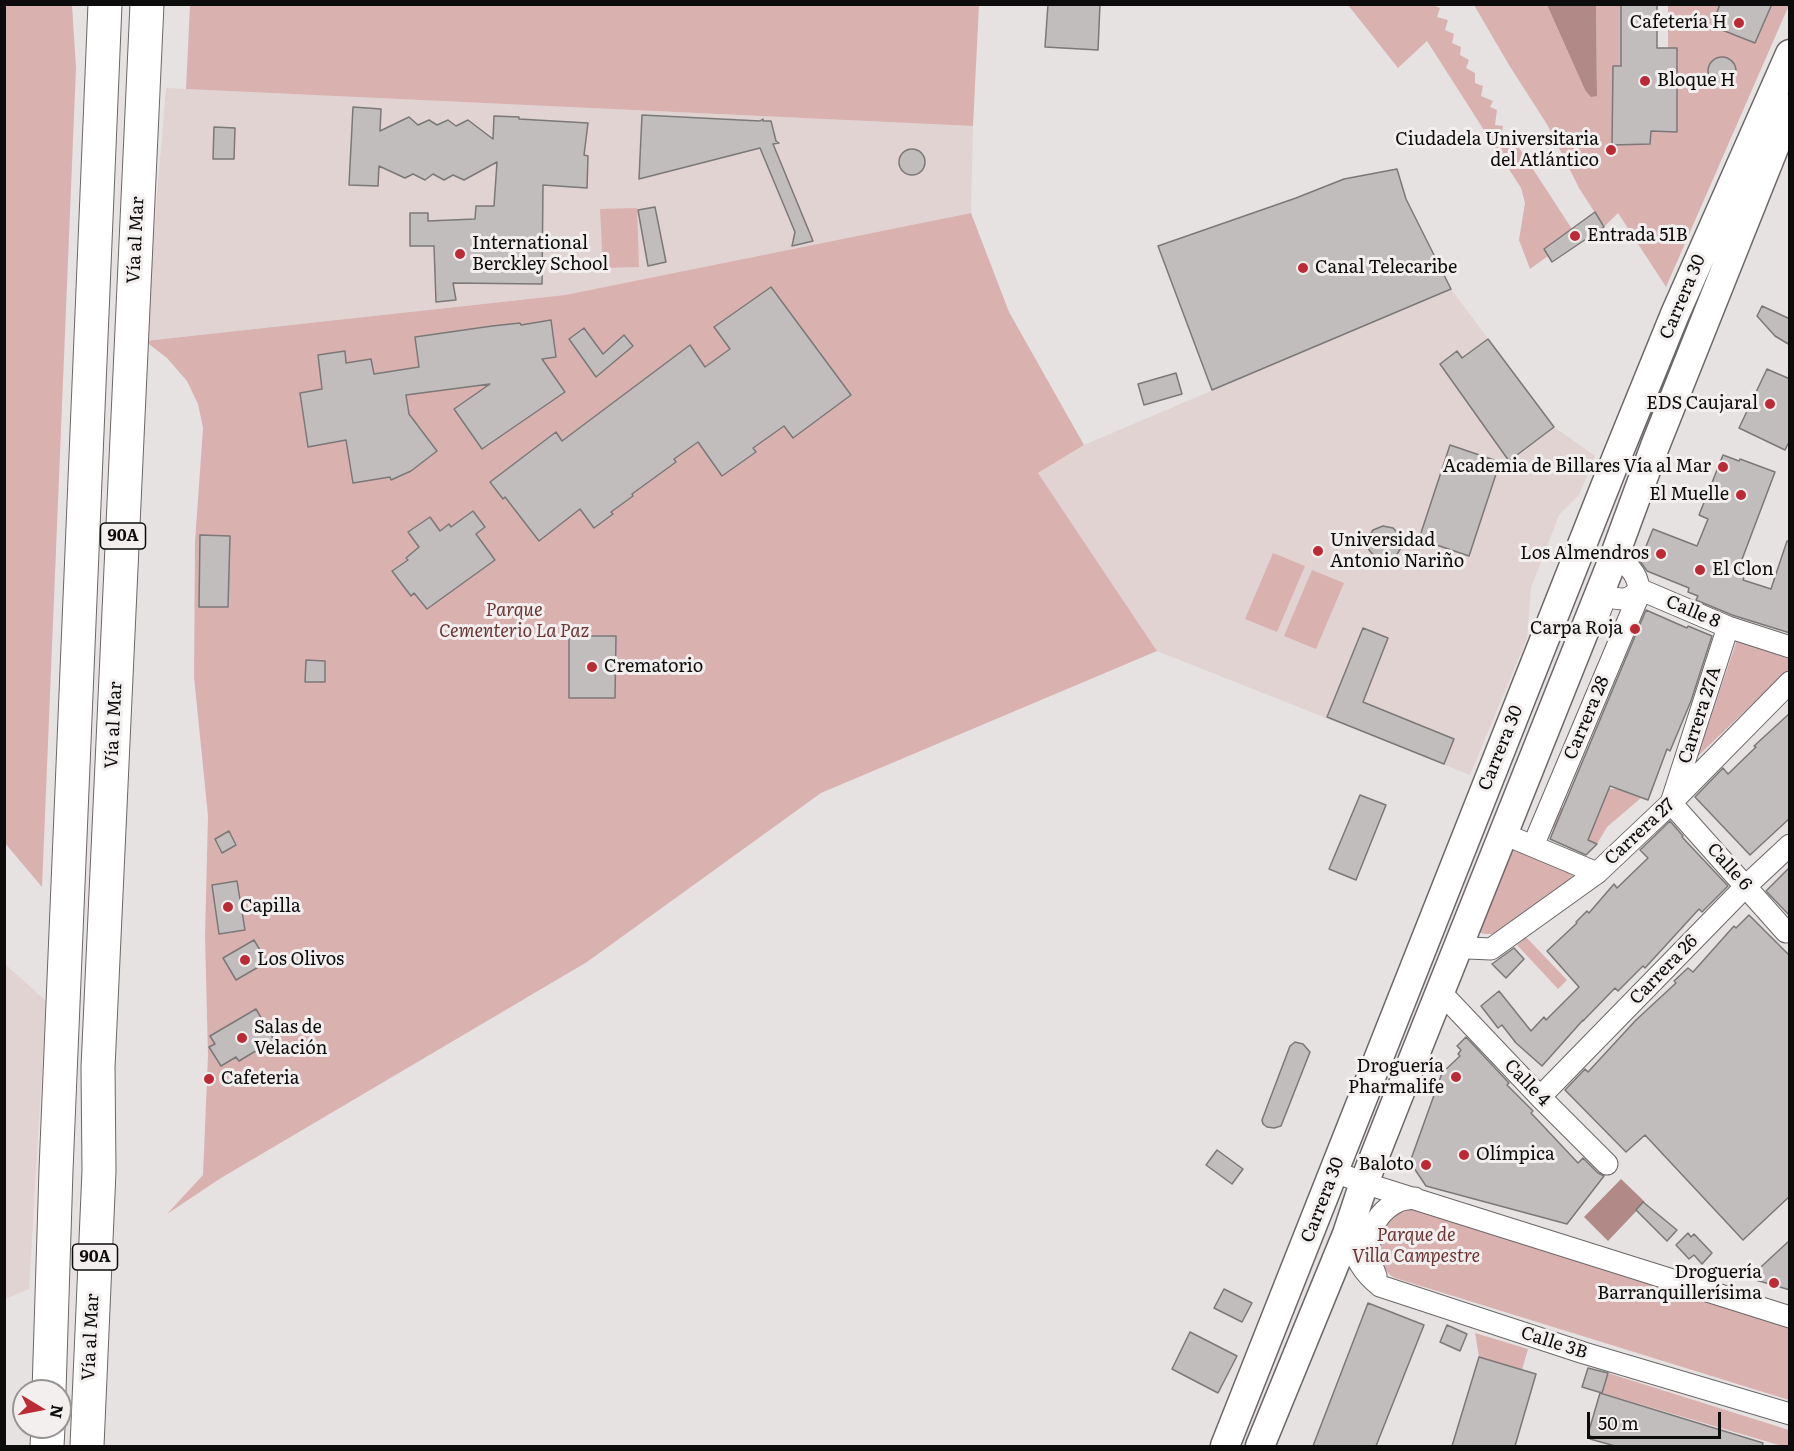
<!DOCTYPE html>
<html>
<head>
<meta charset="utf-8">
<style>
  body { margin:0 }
  #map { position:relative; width:1794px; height:1451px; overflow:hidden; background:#e6e2e1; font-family:Literata,serif }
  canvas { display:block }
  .frame { position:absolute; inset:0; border:6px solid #0d0c0c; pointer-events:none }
  .north { position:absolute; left:12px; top:1379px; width:60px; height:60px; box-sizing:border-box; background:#f3efef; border:2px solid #979494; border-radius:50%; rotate:100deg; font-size:16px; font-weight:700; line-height:24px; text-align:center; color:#0d0c0c }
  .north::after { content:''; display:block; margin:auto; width:21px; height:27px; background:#bc2b35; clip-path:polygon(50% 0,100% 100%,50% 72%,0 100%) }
  .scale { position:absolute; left:1587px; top:1412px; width:134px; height:27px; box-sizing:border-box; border:3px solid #0d0c0c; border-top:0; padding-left:8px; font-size:18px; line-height:21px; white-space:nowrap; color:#0d0c0c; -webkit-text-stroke:4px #f3efef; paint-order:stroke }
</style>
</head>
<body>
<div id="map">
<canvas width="1794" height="1451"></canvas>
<div class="frame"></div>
<div class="north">N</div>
<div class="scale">50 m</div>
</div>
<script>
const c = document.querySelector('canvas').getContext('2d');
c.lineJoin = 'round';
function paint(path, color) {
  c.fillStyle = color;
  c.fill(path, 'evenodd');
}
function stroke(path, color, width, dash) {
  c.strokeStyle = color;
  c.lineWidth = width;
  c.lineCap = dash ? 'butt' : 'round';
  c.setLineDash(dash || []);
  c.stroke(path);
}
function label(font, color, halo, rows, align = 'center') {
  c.font = font + ' Literata,serif';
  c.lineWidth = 6;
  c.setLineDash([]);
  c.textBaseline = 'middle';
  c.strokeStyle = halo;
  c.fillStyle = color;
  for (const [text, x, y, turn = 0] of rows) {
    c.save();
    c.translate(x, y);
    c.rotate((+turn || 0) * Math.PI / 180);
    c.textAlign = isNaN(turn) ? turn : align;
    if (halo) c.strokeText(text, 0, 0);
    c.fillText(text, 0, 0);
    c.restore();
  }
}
const built = new Path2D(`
  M166,88L973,126L971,213L565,295L145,341Z
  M1451,289L1554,427L1595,456L1579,495L1559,515L1531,588L1527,638L1470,775L1157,651L1038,473L1084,445Z
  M5,964L46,1001L29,1289L5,1299Z`);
const green = new Path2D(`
  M1431,4L1440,8L1437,17L1448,20L1445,30L1454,34L1452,43L1461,47L1460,55L1469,60L1466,68L1475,73V83L1483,86L1481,96L1493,101L1490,107L1497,110L1495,125L1503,126L1502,132L1512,137L1572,229L1545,249L1548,256L1530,269L1519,240L1525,203L1521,188L1427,41L1398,68L1348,5Z
  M4,5H72L76,68L42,887L4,842Z
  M190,5H979L973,126L186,89Z
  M1474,5H1547L1585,90L1597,95L1596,5H1621V66H1613V145L1650,144L1651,131H1677V48H1668V5H1720L1712,26L1755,43L1772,5H1789L1666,287L1618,213L1604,227L1579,188L1548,126L1509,65Z
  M637,208L639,267L603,268L600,209Z
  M971,213L1009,312L1084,445L1038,473L1157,651L821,793L587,962L221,1178L167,1214L203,1175L208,1056L205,936L208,816L194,677L195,542L203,428L198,404L187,381L167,358L145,341L565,295Z
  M1273,553L1305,566L1277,632L1245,619Z
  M1312,570L1344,583L1316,649L1284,636Z
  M1737,640L1789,659V669L1697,757Z
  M1609,789H1617L1641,798L1607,827L1597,844L1552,827L1561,808L1596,822Z
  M1510,849L1568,870L1571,872L1574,879L1497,934H1485L1477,932Z
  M1526,937L1567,980L1558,989L1517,945Z
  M1409,1207L1789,1327V1400L1395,1278C1374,1267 1375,1237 1389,1220C1394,1213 1401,1211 1409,1207Z
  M1475,1333L1528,1349L1522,1370L1479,1357Z
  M1608,1373L1789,1430V1446H1782L1602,1393Z`);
const water = new Path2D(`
  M1547,5H1596L1597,96L1591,97L1585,90Z
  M1621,1179L1645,1202L1608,1241L1584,1217Z`);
const building = new Path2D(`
  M1048,4H1100L1098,50L1045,47Z
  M1621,4H1657V48H1677V132L1651,131L1650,144L1612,145L1613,66H1621Z
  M1720,4H1772L1755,43L1712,26Z
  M1708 71a14 14 0 1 1 28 0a14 14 0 1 1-28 0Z
  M353,107L381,109L380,131L409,117L418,125L429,120L437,125L448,120L456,126L468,120L493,139L494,116L519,117V119L588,123L584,155L588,156L587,188L543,185L542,284L453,283L456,300L436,302L434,246H410V213H428V221L475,219L476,206H494L497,162L464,180L453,175L444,180L433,174L425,180L413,174L405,178L379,166L378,186L349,185Z
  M642,115L760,121L763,119V121H771L776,141L779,143L773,144L813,241L792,246L795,232L760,148L639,179Z
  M214,127L235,128L234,159H213Z
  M899 162a13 13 0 1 1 26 0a13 13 0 1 1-26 0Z
  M1397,169L1406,199L1451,289L1212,390L1158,246L1296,198L1344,179Z
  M655,207L666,262L648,266L638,210Z
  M1595,212L1604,227L1552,262L1544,249Z
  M771,287L851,395L793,438L784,426L753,448L756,452L722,476L698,442L674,459L676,462L632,494L633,496L611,512L613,514L594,528L580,509L539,541L505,497L503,499L490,482L556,432L562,441L690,345L705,367L730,349L714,327Z
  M1762,306L1790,319V345L1775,336L1757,316Z
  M551,320L556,357L542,359L565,392L482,449L454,409L490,384L406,395L409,414L437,451L411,471L391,480L390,477L353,483L346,440L308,447L300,393L322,389L318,355L345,351L346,363L371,359L374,374L419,367L415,337L492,326L520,323L521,325Z
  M584,328L603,354L624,335L633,346L596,377L569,339Z
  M1488,339L1554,427L1509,461L1440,364L1457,351L1462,358Z
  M1767,369L1790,379V440L1785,450L1739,428Z
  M1176,373L1182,394L1144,405L1138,384Z
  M1450,445L1500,462L1469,556L1419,539Z
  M1723,455L1739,461L1740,459L1775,472L1738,570L1746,572L1743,580L1771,589L1787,541L1790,542V633L1732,615L1696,600L1698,596L1688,592L1689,588L1647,571L1640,561L1653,529L1697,546L1708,519L1699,515Z
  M473,511L485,527L476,534L495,560L427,609L414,593L411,596L392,571L408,560L406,558L419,547L408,532L430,517L440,531L449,524L451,527Z
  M1383,526L1393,528L1405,541L1396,556L1387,561L1376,558L1369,550L1367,540L1373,530Z
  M200,535L230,536L228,607H199Z
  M1646,610L1687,628L1688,626L1712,636L1691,701L1670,751L1667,749L1648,800L1610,786L1588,840L1597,844L1586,855L1550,839Z
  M1363,628L1388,638L1363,702L1454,739L1444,764L1327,717Z
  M569,636H616L615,698H569Z
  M306,660L325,661V682H305Z
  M1790,713V818L1750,855L1695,797L1723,768L1728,774L1756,747L1754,746Z
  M1360,795L1386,805L1356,880L1329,869Z
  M1670,821L1683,836L1682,837L1728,886L1702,912L1699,909L1645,968L1643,966L1618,991L1615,988L1583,1021V1020L1542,1066L1516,1043L1502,1025L1498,1028L1481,1006L1499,991L1531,1031L1544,1017L1546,1020L1579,987L1547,951L1577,923L1576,922L1587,911L1589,913L1614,884L1617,888L1648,858L1640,850Z
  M229,831L236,845L222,853L215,839Z
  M1790,867V916L1766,891Z
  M237,881L245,930L219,934L212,885Z
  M1749,915L1790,956V1196L1743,1240L1645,1135L1626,1152L1565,1090L1585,1069L1588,1072L1636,1020L1676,983L1674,981L1688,968L1693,972L1734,926L1736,928Z
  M254,940L267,962L236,980L223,958Z
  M1514,948L1524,959L1506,978L1492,964Z
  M256,1009L274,1040L239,1061L236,1057L221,1066L209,1047L215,1044L210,1036Z
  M1466,1037L1509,1083L1507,1085L1533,1111L1531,1113L1578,1163L1583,1158L1598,1173L1604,1176L1567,1224L1426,1186L1410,1162L1442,1073L1460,1056L1458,1054L1461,1050L1457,1046Z
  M1295,1042L1303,1044L1310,1052L1281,1126L1274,1128L1267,1127L1263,1124L1262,1120L1290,1046Z
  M1217,1150L1243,1169L1232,1184L1206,1165Z
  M1643,1202L1677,1230L1667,1241L1636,1210Z
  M1688,1233L1691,1237L1694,1234L1712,1253L1702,1264L1694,1255L1689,1259L1676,1245Z
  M1790,1240V1290L1749,1278Z
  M1224,1289L1252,1303L1242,1322L1214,1308Z
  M1368,1303L1424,1325L1376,1446H1313Z
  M1447,1325L1467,1334L1460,1351L1440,1342Z
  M1190,1332L1237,1356L1218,1393L1172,1369Z
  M1479,1357L1536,1374L1515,1446H1452Z
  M1588,1368L1608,1373L1602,1393L1582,1387Z
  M1600,1393L1763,1443L1762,1446H1615L1590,1439L1591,1436L1588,1434Z`);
const minor = new Path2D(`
  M1614,557C1628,565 1637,572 1639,589
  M1639,589L1728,627L1790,647
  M1598,616L1606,596C1621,600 1629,602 1639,589
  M1728,627L1671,803L1786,932
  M1511,837L1597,873
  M1533,846L1641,590
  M1468,948L1491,949L1597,873L1671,803L1790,682
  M1448,1000L1540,1097L1607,1164
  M1540,1097L1746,886L1790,845
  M1333,1171L1364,1183L1790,1317
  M1347,1234C1356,1257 1360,1270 1380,1286L1584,1353L1790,1414
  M1376,1276C1364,1248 1368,1217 1397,1202C1402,1199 1409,1199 1415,1198`);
const secondary = new Path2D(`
  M1225,1446L1616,459L1675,314L1790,54
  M1260,1446L1347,1234L1364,1183L1396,1102L1614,557L1655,446L1790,108`);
const trunk = new Path2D(`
  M49,1391L56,1170L105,4
  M47,1446L48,1427
  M87,1446L99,1171L98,1067L147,4`);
const markers = [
  [1739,23,6,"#bc2b35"],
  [1645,81,6,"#bc2b35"],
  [1611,150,6,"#bc2b35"],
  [1575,236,6,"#bc2b35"],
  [460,254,6,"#bc2b35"],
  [1303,268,6,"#bc2b35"],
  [1770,404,6,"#bc2b35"],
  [1723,467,6,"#bc2b35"],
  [1741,495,6,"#bc2b35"],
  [1318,551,6,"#bc2b35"],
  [1661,554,6,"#bc2b35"],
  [1700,570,6,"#bc2b35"],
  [1635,629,6,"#bc2b35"],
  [592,667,6,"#bc2b35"],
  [228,907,6,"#bc2b35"],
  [245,960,6,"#bc2b35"],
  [242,1038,6,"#bc2b35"],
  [1456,1077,6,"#bc2b35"],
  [209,1079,6,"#bc2b35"],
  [1464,1155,6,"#bc2b35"],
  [1426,1165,6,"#bc2b35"],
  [1774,1283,6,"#bc2b35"]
];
const shields = [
  [123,536,45],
  [95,1257,45]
];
const shieldNames = [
  ["90A",123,536],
  ["90A",95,1257]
];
const poiNames = [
  ["Cafetería H",1727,23,"right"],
  ["Bloque H",1657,81],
  ["Ciudadela Universitaria",1599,140,"right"],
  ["del Atlántico",1599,161,"right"],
  ["Entrada 51B",1587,236],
  ["International",472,244],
  ["Berckley School",472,265],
  ["Canal Telecaribe",1315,268],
  ["EDS Caujaral",1758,404,"right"],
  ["Academia de Billares Vía al Mar",1711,467,"right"],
  ["El Muelle",1729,495,"right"],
  ["Universidad",1330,541],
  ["Antonio Nariño",1330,562],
  ["Los Almendros",1649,554,"right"],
  ["El Clon",1712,570],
  ["Carpa Roja",1623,629,"right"],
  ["Crematorio",604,667],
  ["Capilla",240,907],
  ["Los Olivos",257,960],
  ["Salas de",254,1028],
  ["Velación",254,1049],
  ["Droguería",1444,1067,"right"],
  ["Pharmalife",1444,1088,"right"],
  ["Cafeteria",221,1079],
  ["Olímpica",1476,1155],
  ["Baloto",1414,1165,"right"],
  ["Droguería",1762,1273,"right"],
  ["Barranquillerísima",1762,1294,"right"]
];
const streetNames = [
  ["Vía al Mar",136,240,-87],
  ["Carrera 30",1683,297,-67],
  ["Calle 8",1693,612,23],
  ["Carrera 27A",1700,715,-72],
  ["Carrera 28",1587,718,-67],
  ["Vía al Mar",114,725,-87],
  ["Carrera 30",1501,748,-68],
  ["Carrera 27",1640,832,-43],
  ["Calle 6",1729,867,48],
  ["Carrera 26",1664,970,-46],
  ["Calle 4",1527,1083,46],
  ["Carrera 30",1323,1200,-69],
  ["Vía al Mar",91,1337,-87],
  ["Calle 3B",1554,1343,18]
];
const parkNames = [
  ["Parque",514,611],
  ["Cementerio La Paz",514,632],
  ["Parque de",1416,1236],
  ["Villa Campestre",1416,1257]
];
paint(built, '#e0d3d2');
paint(green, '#d9b2b0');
paint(water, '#b18986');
paint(building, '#c1bdbd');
stroke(building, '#7b7878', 1.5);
stroke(minor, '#6b6767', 23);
stroke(secondary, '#6b6767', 31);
stroke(trunk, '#6b6767', 35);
stroke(minor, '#fff', 21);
stroke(secondary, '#fff', 28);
stroke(trunk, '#fff', 33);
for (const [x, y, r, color] of markers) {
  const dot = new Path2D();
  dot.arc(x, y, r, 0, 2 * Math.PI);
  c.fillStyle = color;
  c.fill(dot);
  stroke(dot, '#f3efef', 2);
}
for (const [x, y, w] of shields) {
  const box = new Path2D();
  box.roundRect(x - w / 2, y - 13, w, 26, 4.5);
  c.fillStyle = '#f3efef';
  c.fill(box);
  stroke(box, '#0d0c0c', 1.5);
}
label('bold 16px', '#0d0c0c', null, shieldNames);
label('18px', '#0d0c0c', '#f3efef', poiNames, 'left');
label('18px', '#0d0c0c', '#f3efef', streetNames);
label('italic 18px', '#6c3533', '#f3efef', parkNames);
</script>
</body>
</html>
